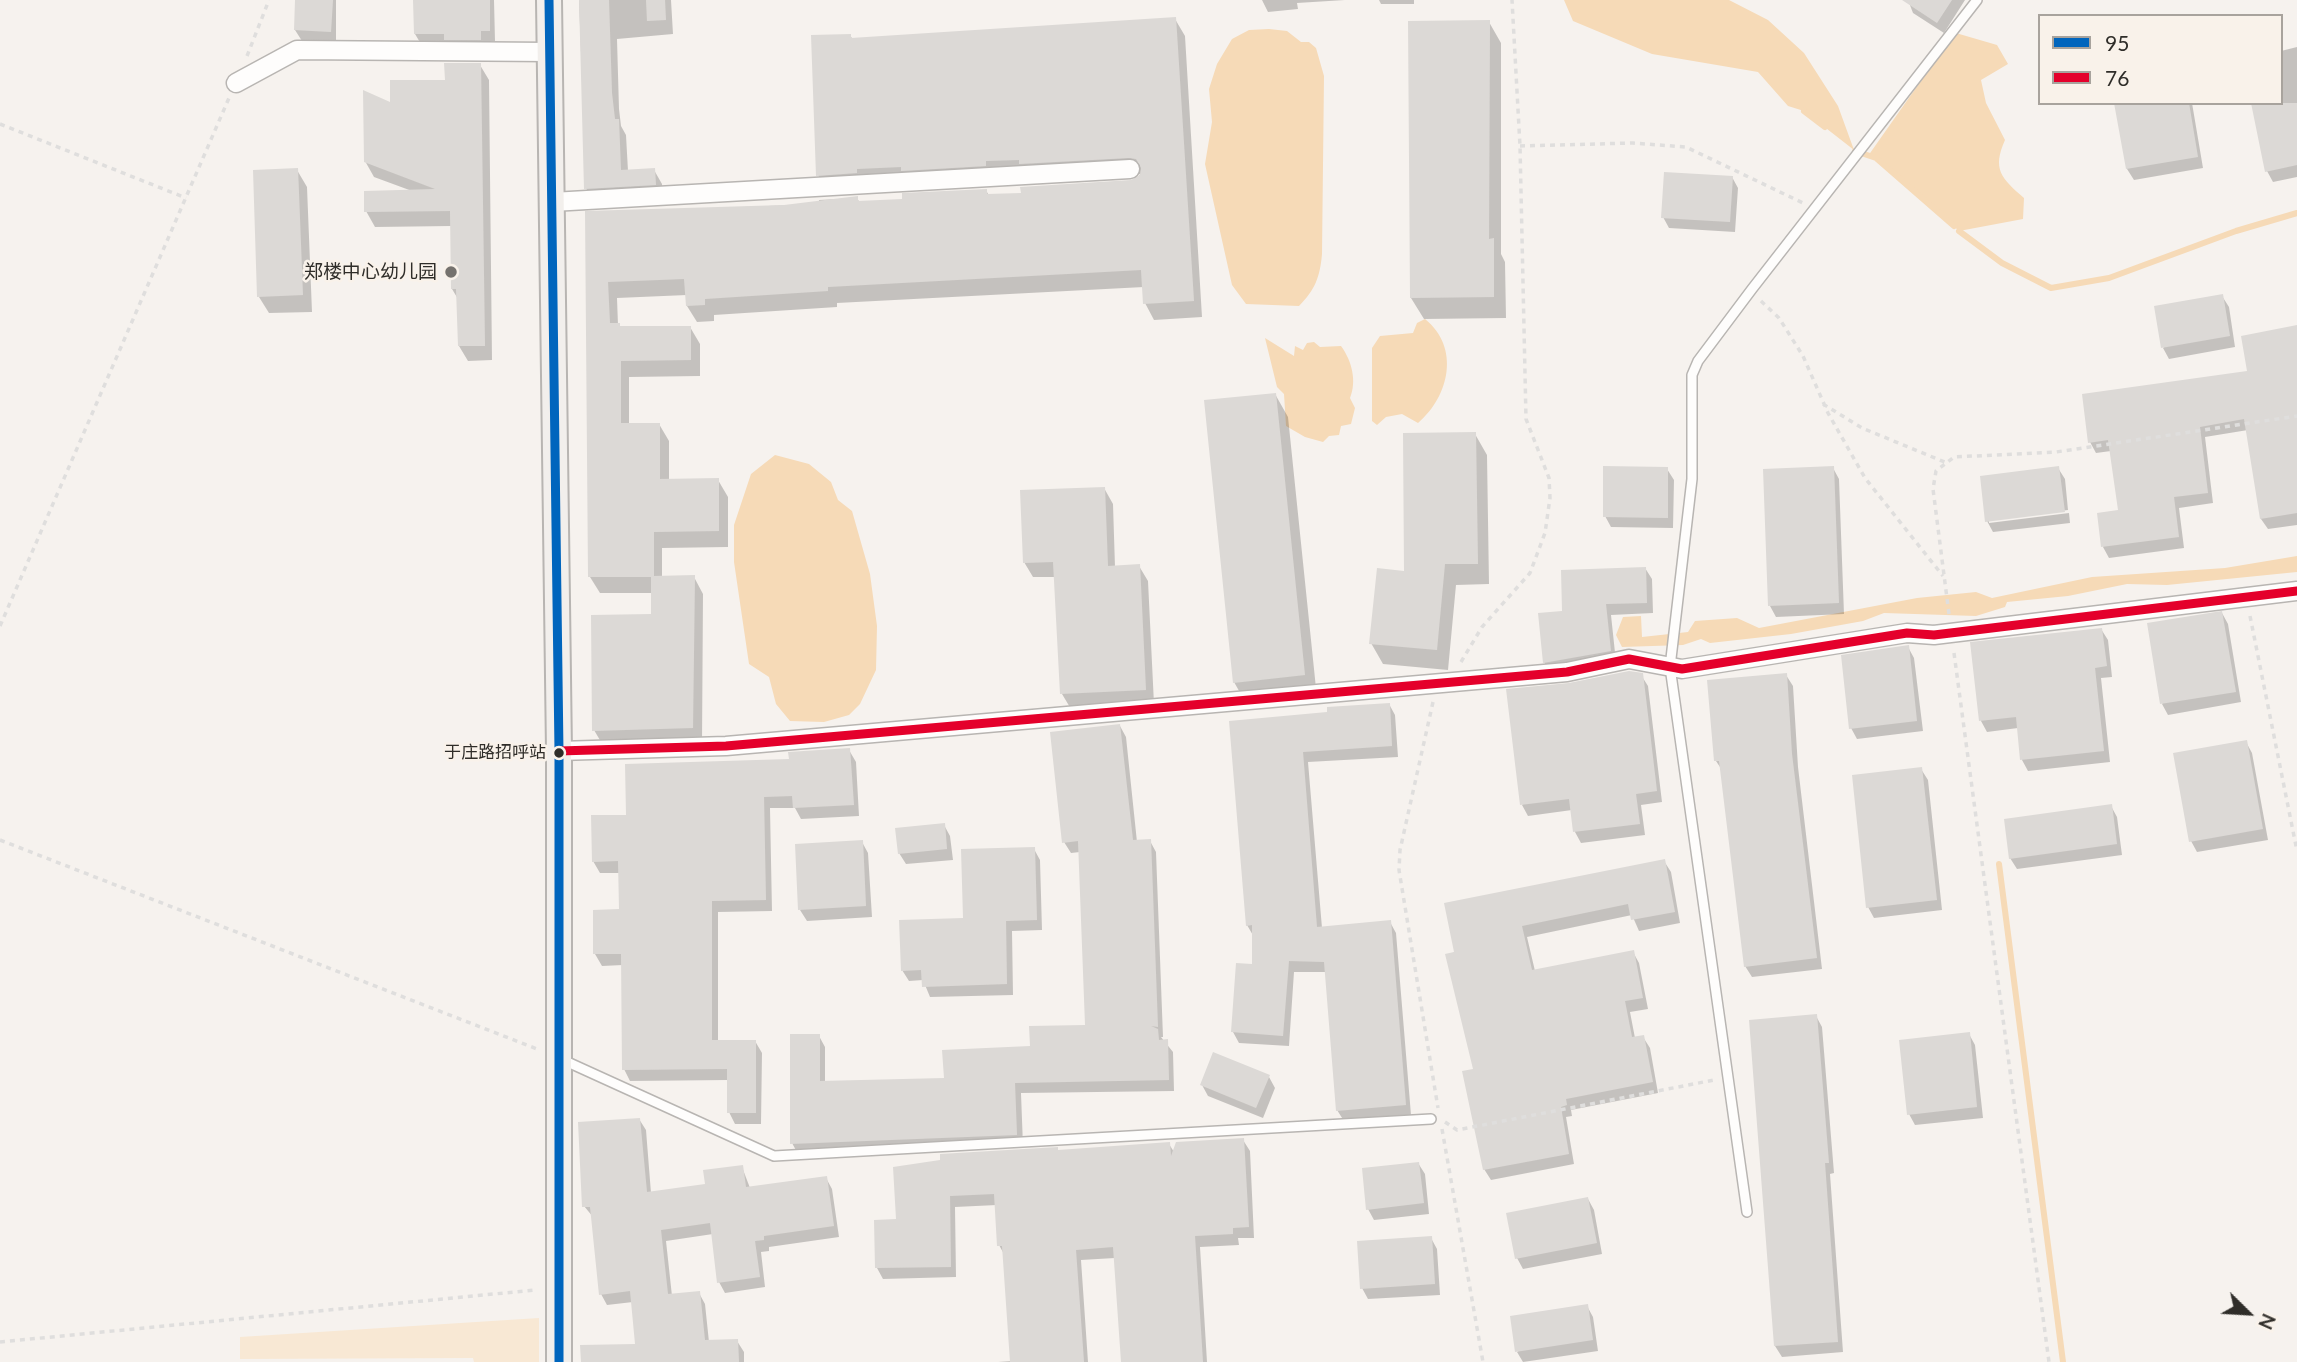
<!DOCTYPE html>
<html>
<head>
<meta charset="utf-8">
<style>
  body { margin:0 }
  #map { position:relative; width:2297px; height:1362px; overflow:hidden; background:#f6f2ee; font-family:Lato,sans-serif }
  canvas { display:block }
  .legend { position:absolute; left:2038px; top:14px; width:245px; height:91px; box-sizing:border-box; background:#f9f2ea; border:2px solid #a8a39d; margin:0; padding:9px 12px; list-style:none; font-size:21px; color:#2f2d29 }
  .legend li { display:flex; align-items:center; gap:14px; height:35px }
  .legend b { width:35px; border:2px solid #a8a39d }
  .north { position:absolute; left:2213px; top:1278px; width:70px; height:70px; -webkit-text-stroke:5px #f9f2ea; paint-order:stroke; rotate:114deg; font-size:19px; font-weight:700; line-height:28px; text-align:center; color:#2f2d29 }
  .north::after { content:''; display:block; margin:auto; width:24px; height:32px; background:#2f2d29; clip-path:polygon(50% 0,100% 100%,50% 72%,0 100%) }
</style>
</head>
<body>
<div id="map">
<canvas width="2297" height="1362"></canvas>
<ul class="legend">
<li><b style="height:9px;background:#0065bd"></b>95</li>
<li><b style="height:9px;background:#e4002b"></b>76</li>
</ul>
<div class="north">N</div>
</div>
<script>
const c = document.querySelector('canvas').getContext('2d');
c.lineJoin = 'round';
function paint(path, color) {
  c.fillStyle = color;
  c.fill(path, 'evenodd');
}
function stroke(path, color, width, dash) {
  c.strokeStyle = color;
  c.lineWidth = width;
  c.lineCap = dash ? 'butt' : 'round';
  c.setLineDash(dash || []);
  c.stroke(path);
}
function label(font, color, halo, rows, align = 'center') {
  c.font = font + ' Lato,"Noto Sans SC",sans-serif';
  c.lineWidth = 5;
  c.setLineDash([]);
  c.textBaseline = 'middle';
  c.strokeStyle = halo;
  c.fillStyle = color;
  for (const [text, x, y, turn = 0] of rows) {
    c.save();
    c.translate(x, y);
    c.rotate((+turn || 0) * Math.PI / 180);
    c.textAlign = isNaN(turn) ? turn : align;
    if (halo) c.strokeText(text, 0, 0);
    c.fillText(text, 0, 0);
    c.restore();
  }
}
const green = new Path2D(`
  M539,1318V1362H474L473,1358L240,1359V1337Z`);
const water = new Path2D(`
  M1564,0H1729L1768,20L1804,53L1838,106L1854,150L1804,111L1788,106L1758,72L1652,54L1573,21Z
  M1269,29L1287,31L1301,42H1309L1316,48L1324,76L1322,254C1320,277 1315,290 1299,306L1246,304L1232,285L1205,164L1212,122L1209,89L1217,64L1232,39L1249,30Z
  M1949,31L1997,45L2008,64L1981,80L1986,103L2005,140C1992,169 2001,178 2024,198L2023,219L1959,231L1876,158L1868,156L1944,48Z
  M1425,319C1460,347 1450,396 1418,423L1402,414L1386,417L1377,425L1372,421V348L1380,336L1413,333L1417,323Z
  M1265,338L1294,356L1295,346L1303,350L1307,343L1314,342L1320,347L1341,346C1352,361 1357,381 1350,398L1355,408L1351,424L1341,426L1339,435L1329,436L1323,442L1305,437L1286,426L1284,394L1277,387Z
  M775,455L809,464L831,482L838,500L852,511L870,574L877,626L876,670L860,704L849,715L824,722L790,721L776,704L769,677L749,664L734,562V525L751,474Z
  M2297,556V572L2167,585L2127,584L2068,596L2007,602L2005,607L1976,616L1884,613L1863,621L1791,634L1710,643L1701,639L1683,645L1622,647L1616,635L1623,617L1641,616L1642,637L1688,632L1695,621L1737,618L1759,628L1917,598L1976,592L1992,598L2092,577L2225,568Z`);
const shadow = new Path2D(`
  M297,0H336V43L302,41L295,30Z
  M444,0H494L495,41H486V50L421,44L415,34Z
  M579,0H671L673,34L617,39L619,109L621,126L626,135L628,171L654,170L662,184L663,199L594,203L586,188Z
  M1262,0H1345L1297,3L1298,9L1268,12Z
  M1379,0H1414V4H1381Z
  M1908,0H1965L1944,33L1913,13Z
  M1175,19L1185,36L1202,317L1154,320L1145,303L1144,287L837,303V307L714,315V321L697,322L687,306V295L617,298L618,325L621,328L690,327L700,344V376L629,377V425L659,424L669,441V481L718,480L728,497V547L662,548V578L694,577L703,594L702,744L604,747L594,730L653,616V593H600L590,577L587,213L819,204V200L857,198L860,203L904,201L986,190L989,196L1022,194L1137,180L1140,174L828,192L818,175L850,35L853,40Z
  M1489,22L1501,43V254L1505,262L1506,318L1424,319L1411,298Z
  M2297,47V177L2273,182L2267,171L2281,103V51Z
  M480,65L489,80L492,360L468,361L459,346L458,299L452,289V226L375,227L366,211L412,191L374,177L365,161L392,105Z
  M2116,103H2192L2203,168L2134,180L2127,169Z
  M297,170L307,187L312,312L269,313L259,297Z
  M1732,177L1738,188L1735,232L1669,228L1663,217Z
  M2222,296L2229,307L2235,347L2169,359L2163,348Z
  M2297,326V525L2268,529L2261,519L2248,430L2205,437L2213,503L2179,508L2184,548L2109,558L2103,547L2120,512L2111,451L2096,453L2090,442L2249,372Z
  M1275,394L1288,417L1317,698L1247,705L1234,682Z
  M1475,434L1487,455L1489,584L1456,585L1448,670L1383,664L1371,643Z
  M1833,468L1839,479L1844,614L1776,617L1770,606Z
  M2058,468L2065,479L2068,510L1989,520V523L2069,513L2070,523L1993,532L1987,521L1982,477Z
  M1667,469L1674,480L1673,528L1611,527L1605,516Z
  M1104,488L1113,504L1115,567L1139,566L1148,581L1154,704L1071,709L1062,694L1056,577H1033L1024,562Z
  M1645,568L1652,579L1653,613L1611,615L1616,662L1551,673L1544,662L1564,612Z
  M2222,613L2228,624L2241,702L2168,715L2162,704Z
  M2101,629L2108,640L2112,677L2101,678L2110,762L2028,771L2022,760L2018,728L1987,732L1981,721L1972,644Z
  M1908,647L1914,658L1923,731L1857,739L1851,728Z
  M1641,675L1648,686L1662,802L1641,805L1645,835L1581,843L1575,832L1572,810L1528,816L1522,805Z
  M1786,675L1793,686L1798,767L1822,969L1752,977L1745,966L1722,770L1716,761Z
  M1389,704L1395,715L1398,757L1308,762L1322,928L1390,922L1396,933L1411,1115L1344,1121L1337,1110L1326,972H1294L1289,1046L1239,1043L1233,1032L1254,966V937L1247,925L1231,723L1329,714Z
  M1120,726L1126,737L1137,842L1150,841L1156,852L1163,1037H1161L1173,1052L1174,1091L1021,1093L1023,1146L798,1154L792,1143L819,1036L825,1047V1082L945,1080L1087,1027L1080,852L1071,853L1064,842Z
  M2246,742L2252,753L2268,840L2197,852L2191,841Z
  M849,750L856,762L859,816L801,819L795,808H770L772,911L718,912V1042L755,1041L762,1053L761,1124H735L729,1112V1080L630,1081L624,1069L623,965L602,966L595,954L620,911V873H600L593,861L627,817L791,761Z
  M1921,769L1928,780L1942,910L1874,918L1868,907Z
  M2111,806L2117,817L2122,855L2017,869L2010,858Z
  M944,825L950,836L953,860L906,864L899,853Z
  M862,842L868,853L872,917L807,921L800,910Z
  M1034,849L1040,860L1042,930L1012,931L1013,995L930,997L923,980L909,981L902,970L965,920Z
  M1664,861L1671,872L1680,923L1639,931L1632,915L1527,937L1535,971L1633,952L1639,963L1648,1009L1630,1012L1635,1038L1643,1037L1650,1048L1658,1093L1571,1110L1572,1116L1566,1117L1574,1164L1491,1180L1484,1169L1475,1070L1448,955Z
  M1816,1016L1822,1027L1834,1173L1830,1174L1843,1352L1782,1357L1775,1346L1751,1021Z
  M1969,1034L1975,1045L1983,1118L1915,1125L1909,1114Z
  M1269,1077L1275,1088L1263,1118L1208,1096L1202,1085Z
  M639,1119L646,1130L651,1193L707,1186L742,1167L750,1188L826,1178L832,1189L839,1237L769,1247V1251L761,1252L765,1287L725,1293L719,1282L713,1234L666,1241L672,1296L699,1293L705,1304L709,1342L737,1341L744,1352V1362H582L637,1346L633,1302L607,1305L601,1294L593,1217L584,1206Z
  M1243,1140L1250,1151L1254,1238H1238L1239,1245L1200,1247L1207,1362H1122L1115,1258L1081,1260L1088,1362H998L1012,1361L1005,1256L999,1245L997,1205L955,1207L956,1277L883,1279L877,1268L898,1221L895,1168L1169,1144L1174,1152Z
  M1418,1163L1425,1174L1429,1214L1374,1220L1368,1209Z
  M1588,1199L1594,1210L1602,1254L1523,1269L1517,1258Z
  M1431,1238L1437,1249L1440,1295L1368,1299L1362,1288Z
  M1587,1306L1593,1317L1598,1351L1523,1362L1517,1352Z`);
const stream = new Path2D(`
  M1804,111L1825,127
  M1855,151L1876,158L1954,226
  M1959,231L2002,263L2051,288L2109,278L2236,231L2297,213
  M1999,864L2063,1362`);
const building = new Path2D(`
  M295,0H333L331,32L294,30Z
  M413,0H490V31H481V40H444V34H414Z
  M579,0H609L612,93L615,119H619L621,170L655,168L656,185L584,189Z
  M646,0H665L666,20L647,21Z
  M1902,0H1952L1937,23Z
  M1176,17L1194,301L1143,304L1141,270L828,287V291L705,299V305L686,306L684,279L608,282L610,323H620V326H691V360L621,361V423H660V479L719,478V531L654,532V576L695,575L693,728L592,731L591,615L651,614V577H588L585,211L784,205L858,196V201L902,199V193L987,189V194L1021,193L1020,187L1131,180L1140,175L1141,168L1136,159L1129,158L1019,164V160L986,161V166L901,171V167L857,169V173L816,176L811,35L851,34V38Z
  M1490,20L1489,239L1494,238V297L1410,298L1408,21Z
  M444,63H481L485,346H458L456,289H451L450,211L364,212V191L435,189L364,162L363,90L390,102V80H445Z
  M2114,103H2189L2198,157L2126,169Z
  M2251,103H2297V165L2265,172Z
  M298,168L303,295L257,297L253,170Z
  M1664,172L1733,176L1730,222L1661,218Z
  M2223,294L2230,336L2161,348L2154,306Z
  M2297,325V513L2260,519L2244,419L2200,427L2208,493L2174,497L2179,537L2101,547L2097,513L2118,510L2108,440L2088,443L2082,394L2247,371L2241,336Z
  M1276,393L1305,675L1233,683L1204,400Z
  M1476,432L1478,564H1445L1437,650L1369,644L1377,568L1404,571L1403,433Z
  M1603,466L1668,467V518L1603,517Z
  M1834,466L1839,603L1768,606L1763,469Z
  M2059,466L2065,512L1985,522L1980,476Z
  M1105,487L1108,566L1140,564L1146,690L1060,694L1053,562L1023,563L1020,490Z
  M1646,567L1647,603L1606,604L1611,651L1543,663L1538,613L1562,611L1561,570Z
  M2222,611L2236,692L2160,704L2147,623Z
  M2102,628L2107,666L2095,668L2104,751L2020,760L2016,717L1979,721L1970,642Z
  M1909,645L1917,721L1849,729L1841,655Z
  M1629,671L1643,673L1657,791L1636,794L1640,824L1573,832L1569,799L1520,805L1506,689L1569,683Z
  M1787,673L1792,754L1817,958L1744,967L1719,761H1714L1707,680Z
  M1390,703L1392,746L1303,752L1317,927L1391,920L1406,1105L1336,1111L1324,962L1289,961L1283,1036L1231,1032L1236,963L1252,964V925L1246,926L1229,721L1327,712V707Z
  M1120,724L1133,840L1151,839L1158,1027L1151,1026L1158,1029L1159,1040L1168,1039L1169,1080L1015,1083L1017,1135L790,1144V1034H820V1081L944,1078L942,1050L1030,1046L1029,1026L1085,1025L1078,841L1062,843L1050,732Z
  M2247,740L2263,829L2189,842L2173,753Z
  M850,748L854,805L793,808L792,796L764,797L766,900L712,901V1040H756V1113H727V1069L622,1070L621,954H593V910L619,909L618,861L592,862L591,815H626L625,764L789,759L788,752Z
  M1922,767L1937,900L1866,908L1852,775Z
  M2112,804L2117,844L2009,859L2004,819Z
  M945,823L947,849L898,854L895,828Z
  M863,840L866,906L798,910L795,844Z
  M1035,847L1037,920L1006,921L1007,984L922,987L921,970L901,971L899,920L963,918L961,849Z
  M1665,859L1675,912L1631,920L1628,904L1522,926L1532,970L1634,950L1643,998L1625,1001L1632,1037L1644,1035L1653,1082L1566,1099L1567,1105L1561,1107L1569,1154L1483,1170L1462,1071L1473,1069L1445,954L1454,952L1444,903Z
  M1817,1014L1829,1163H1825L1838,1342L1774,1346L1749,1020Z
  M1970,1032L1977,1107L1907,1115L1899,1040Z
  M1213,1052L1270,1075L1256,1108L1200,1085Z
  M640,1118L647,1192L705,1184L703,1170L743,1165L746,1187L827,1176L834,1226L764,1236V1240L755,1241L760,1277L717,1283L710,1223L661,1230L668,1294L700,1291L705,1340L738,1339L739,1362H581L580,1345L635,1344L630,1291L599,1295L590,1207H582L578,1122Z
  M1244,1138L1249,1227L1233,1228V1234L1195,1236L1203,1362H1121L1113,1247L1076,1250L1084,1362H1010L1002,1246H997L994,1194L950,1196L951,1267L875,1268L874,1220L896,1219L893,1167L940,1160V1154L1058,1147V1150L1170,1142L1171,1156L1176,1142Z
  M1419,1162L1424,1203L1366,1210L1362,1168Z
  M1588,1197L1597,1243L1515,1259L1506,1213Z
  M1432,1236L1435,1284L1360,1289L1357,1241Z
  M1588,1304L1593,1340L1515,1352L1510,1316Z`);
const path = new Path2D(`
  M247,56L269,0
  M0,124L186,198
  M1520,146L1633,143L1686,147L1803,203
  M1761,301L1779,318L1803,356L1828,413L1865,478L1943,576
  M1823,404L1862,428L1947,463
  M1949,614L1933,489L1936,471L1954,457L2056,452L2297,416
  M2250,616L2297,851
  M0,626L229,98
  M1954,653L2049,1362
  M1461,662L1482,627L1530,573L1545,533L1550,498L1549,478L1526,419L1520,146L1512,0
  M1433,702L1400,850L1399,870L1438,1108
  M0,840L537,1049
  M1445,1122L1457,1130L1714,1080
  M1442,1129L1483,1362
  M0,1342L535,1290`);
const service = new Path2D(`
  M563,1060L774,1156L1431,1119
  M1747,1212L1670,667L1692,479V375L1698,361L1752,289L1977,0`);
const minor = new Path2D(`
  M236,83L297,50L549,52
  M552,202L1130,169
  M559,751L726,746L1567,672L1629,659L1682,669L1907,633L1934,635L2297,591`);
const secondary = new Path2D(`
  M549,0L559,751V1362`);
const bus1 = new Path2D(`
  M549,0L559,751V1362`);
const bus2 = new Path2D(`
  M559,751L726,746L1567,672L1629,659L1682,669L1907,633L1934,635L2297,591`);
const markers = [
  [451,272,7,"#75726e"],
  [559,753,6,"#2f2d29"]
];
const busNames = [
  ["于庄路招呼站",546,753]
];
const poiNames = [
  ["郑楼中心幼儿园",437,272]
];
paint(green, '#f8e8d4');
paint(water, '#f6dab7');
paint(shadow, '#0003');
stroke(stream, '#f6dab7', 6);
paint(building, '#dcd9d6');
stroke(service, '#b8b5b2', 12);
stroke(minor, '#b8b5b2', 21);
stroke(secondary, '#b8b5b2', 28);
stroke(path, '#dfdedd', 3.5, [5, 5]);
stroke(service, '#fefdfc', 9);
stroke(minor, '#fefdfc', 18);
stroke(secondary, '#f2efec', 24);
stroke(bus1, '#0065bd', 9);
stroke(bus2, '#e4002b', 9);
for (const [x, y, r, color] of markers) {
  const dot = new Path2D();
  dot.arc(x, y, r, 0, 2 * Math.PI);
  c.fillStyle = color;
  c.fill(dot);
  stroke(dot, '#f9f2ea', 2.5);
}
label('17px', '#2f2d29', '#f9f2ea', busNames, 'right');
label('19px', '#2f2d29', '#f9f2ea', poiNames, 'right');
</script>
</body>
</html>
